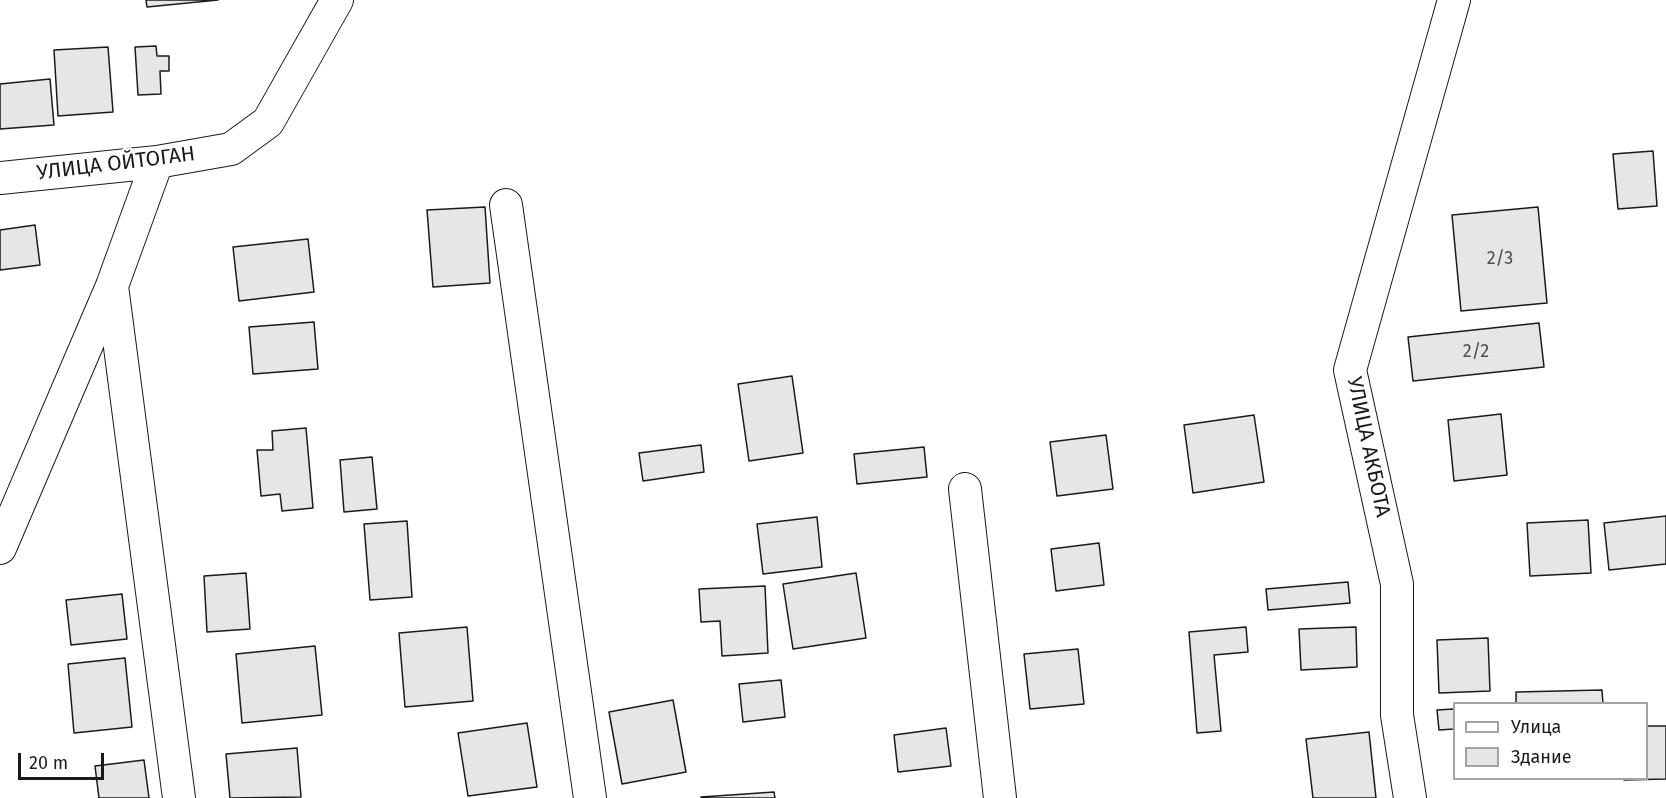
<!DOCTYPE html>
<html>
<head>
<meta charset="utf-8">
<style>
  body { margin:0 }
  #map { position:relative; width:1666px; height:798px; overflow:hidden; background:#fff; font-family:"Fira Sans",sans-serif }
  canvas { display:block }
  .legend { position:absolute; left:1453px; top:702px; width:195px; height:78px; box-sizing:border-box; background:#fff; border:2px solid #a3a3a3; margin:0; padding:8px 10px; list-style:none; font-size:18px; color:#1a1a1a }
  .legend li { display:flex; align-items:center; gap:12px; height:30px }
  .legend b { width:30px; border:2px solid #a3a3a3 }
  .scale { position:absolute; left:18px; top:753px; width:86px; height:27px; box-sizing:border-box; border:3px solid #1a1a1a; border-top:0; padding-left:8px; font-size:18px; line-height:21px; white-space:nowrap; color:#1a1a1a; -webkit-text-stroke:4px #fff; paint-order:stroke }
</style>
</head>
<body>
<div id="map">
<canvas width="1666" height="798"></canvas>
<ul class="legend">
<li><b style="height:8px;background:#fff"></b>Улица</li>
<li><b style="height:16px;background:#e6e6e6"></b>Здание</li>
</ul>
<div class="scale">20 m</div>
</div>
<script>
const c = document.querySelector('canvas').getContext('2d');
c.lineJoin = 'round';
function paint(path, color) {
  c.fillStyle = color;
  c.fill(path, 'evenodd');
}
function stroke(path, color, width, dash) {
  c.strokeStyle = color;
  c.lineWidth = width;
  c.lineCap = dash ? 'butt' : 'round';
  c.setLineDash(dash || []);
  c.stroke(path);
}
function label(font, color, halo, rows, align = 'center') {
  c.font = font + ' "Fira Sans",sans-serif';
  c.lineWidth = 4.5;
  c.setLineDash([]);
  c.textBaseline = 'middle';
  c.strokeStyle = halo;
  c.fillStyle = color;
  for (const [text, x, y, turn = 0] of rows) {
    c.save();
    c.translate(x, y);
    c.rotate((+turn || 0) * Math.PI / 180);
    c.textAlign = isNaN(turn) ? turn : align;
    if (halo) c.strokeText(text, 0, 0);
    c.fillText(text, 0, 0);
    c.restore();
  }
}
const building = new Path2D(`
  M146,0H218L147,7Z
  M156,46L157,56H169V71H160L161,94L138,95L135,47Z
  M108,47L113,112L58,116L54,50Z
  M50,79L54,125L0,129V84Z
  M1653,151L1657,206L1618,209L1613,154Z
  M485,207L490,283L433,287L427,210Z
  M1538,207L1547,303L1461,311L1452,215Z
  M35,225L40,265L0,270V230Z
  M308,239L314,292L239,301L233,247Z
  M314,322L318,369L253,374L249,327Z
  M1539,323L1544,367L1413,381L1408,337Z
  M792,376L803,453L749,461L738,384Z
  M1501,414L1507,475L1454,481L1448,420Z
  M1254,415L1264,482L1193,493L1184,425Z
  M306,428L313,508L282,511L280,494L261,496L257,450H273L272,431Z
  M1106,435L1113,489L1057,496L1050,442Z
  M701,445L704,472L643,481L639,453Z
  M924,447L927,477L857,484L854,454Z
  M372,457L377,509L344,512L340,460Z
  M1666,516V564L1609,570L1604,523Z
  M817,517L822,567L763,574L757,524Z
  M1588,520L1591,573L1530,576L1527,523Z
  M407,521L412,597L370,600L364,524Z
  M1099,543L1104,585L1056,591L1051,549Z
  M246,573L250,629L207,632L204,576Z
  M856,573L866,638L793,649L783,584Z
  M1348,582L1350,603L1268,610L1266,589Z
  M765,586L768,653L722,656L720,621L701,622L699,589Z
  M122,594L127,639L71,645L66,600Z
  M467,627L473,701L405,707L399,633Z
  M1246,627L1248,652L1214,655L1221,731L1197,733L1189,632Z
  M1356,627L1357,667L1301,670L1299,629Z
  M1488,638L1490,691L1439,693L1437,640Z
  M315,646L322,715L242,723L236,654Z
  M1078,649L1084,704L1030,709L1024,654Z
  M125,658L132,727L74,733L68,664Z
  M781,680L785,717L743,722L739,684Z
  M1602,690L1603,704H1516V692Z
  M673,700L686,772L622,784L609,712Z
  M1454,709V729L1439,730L1437,710Z
  M527,723L537,787L468,796L458,733Z
  M1646,726H1666V779L1624,780L1646,778Z
  M946,728L951,766L898,772L894,735Z
  M1369,732L1376,798H1313L1306,739Z
  M297,748L301,797L230,798L226,754Z
  M144,760L149,798H99L95,766Z
  M774,792L775,798H701V797Z`);
const minor = new Path2D(`
  M0,178L157,162L231,149L268,122L337,0
  M506,205L590,798
  M112,286L179,798
  M965,489L1000,798
  M0,548L112,286L157,162
  M1410,798L1397,715V584L1350,370L1454,0`);
const numberNames = [
  ["2/3",1500,259],
  ["2/2",1476,352]
];
const streetNames = [
  ["УЛИЦА ОЙТОГАН",116,164,-7],
  ["УЛИЦА АКБОТА",1368,447,78]
];
paint(building, '#e6e6e6');
stroke(building, '#1a1a1a', 1.5);
stroke(minor, '#1a1a1a', 34);
stroke(minor, '#fff', 32);
label('18px', '#4d4d4d', null, numberNames);
label('21px', '#1a1a1a', '#fff', streetNames);
</script>
</body>
</html>
